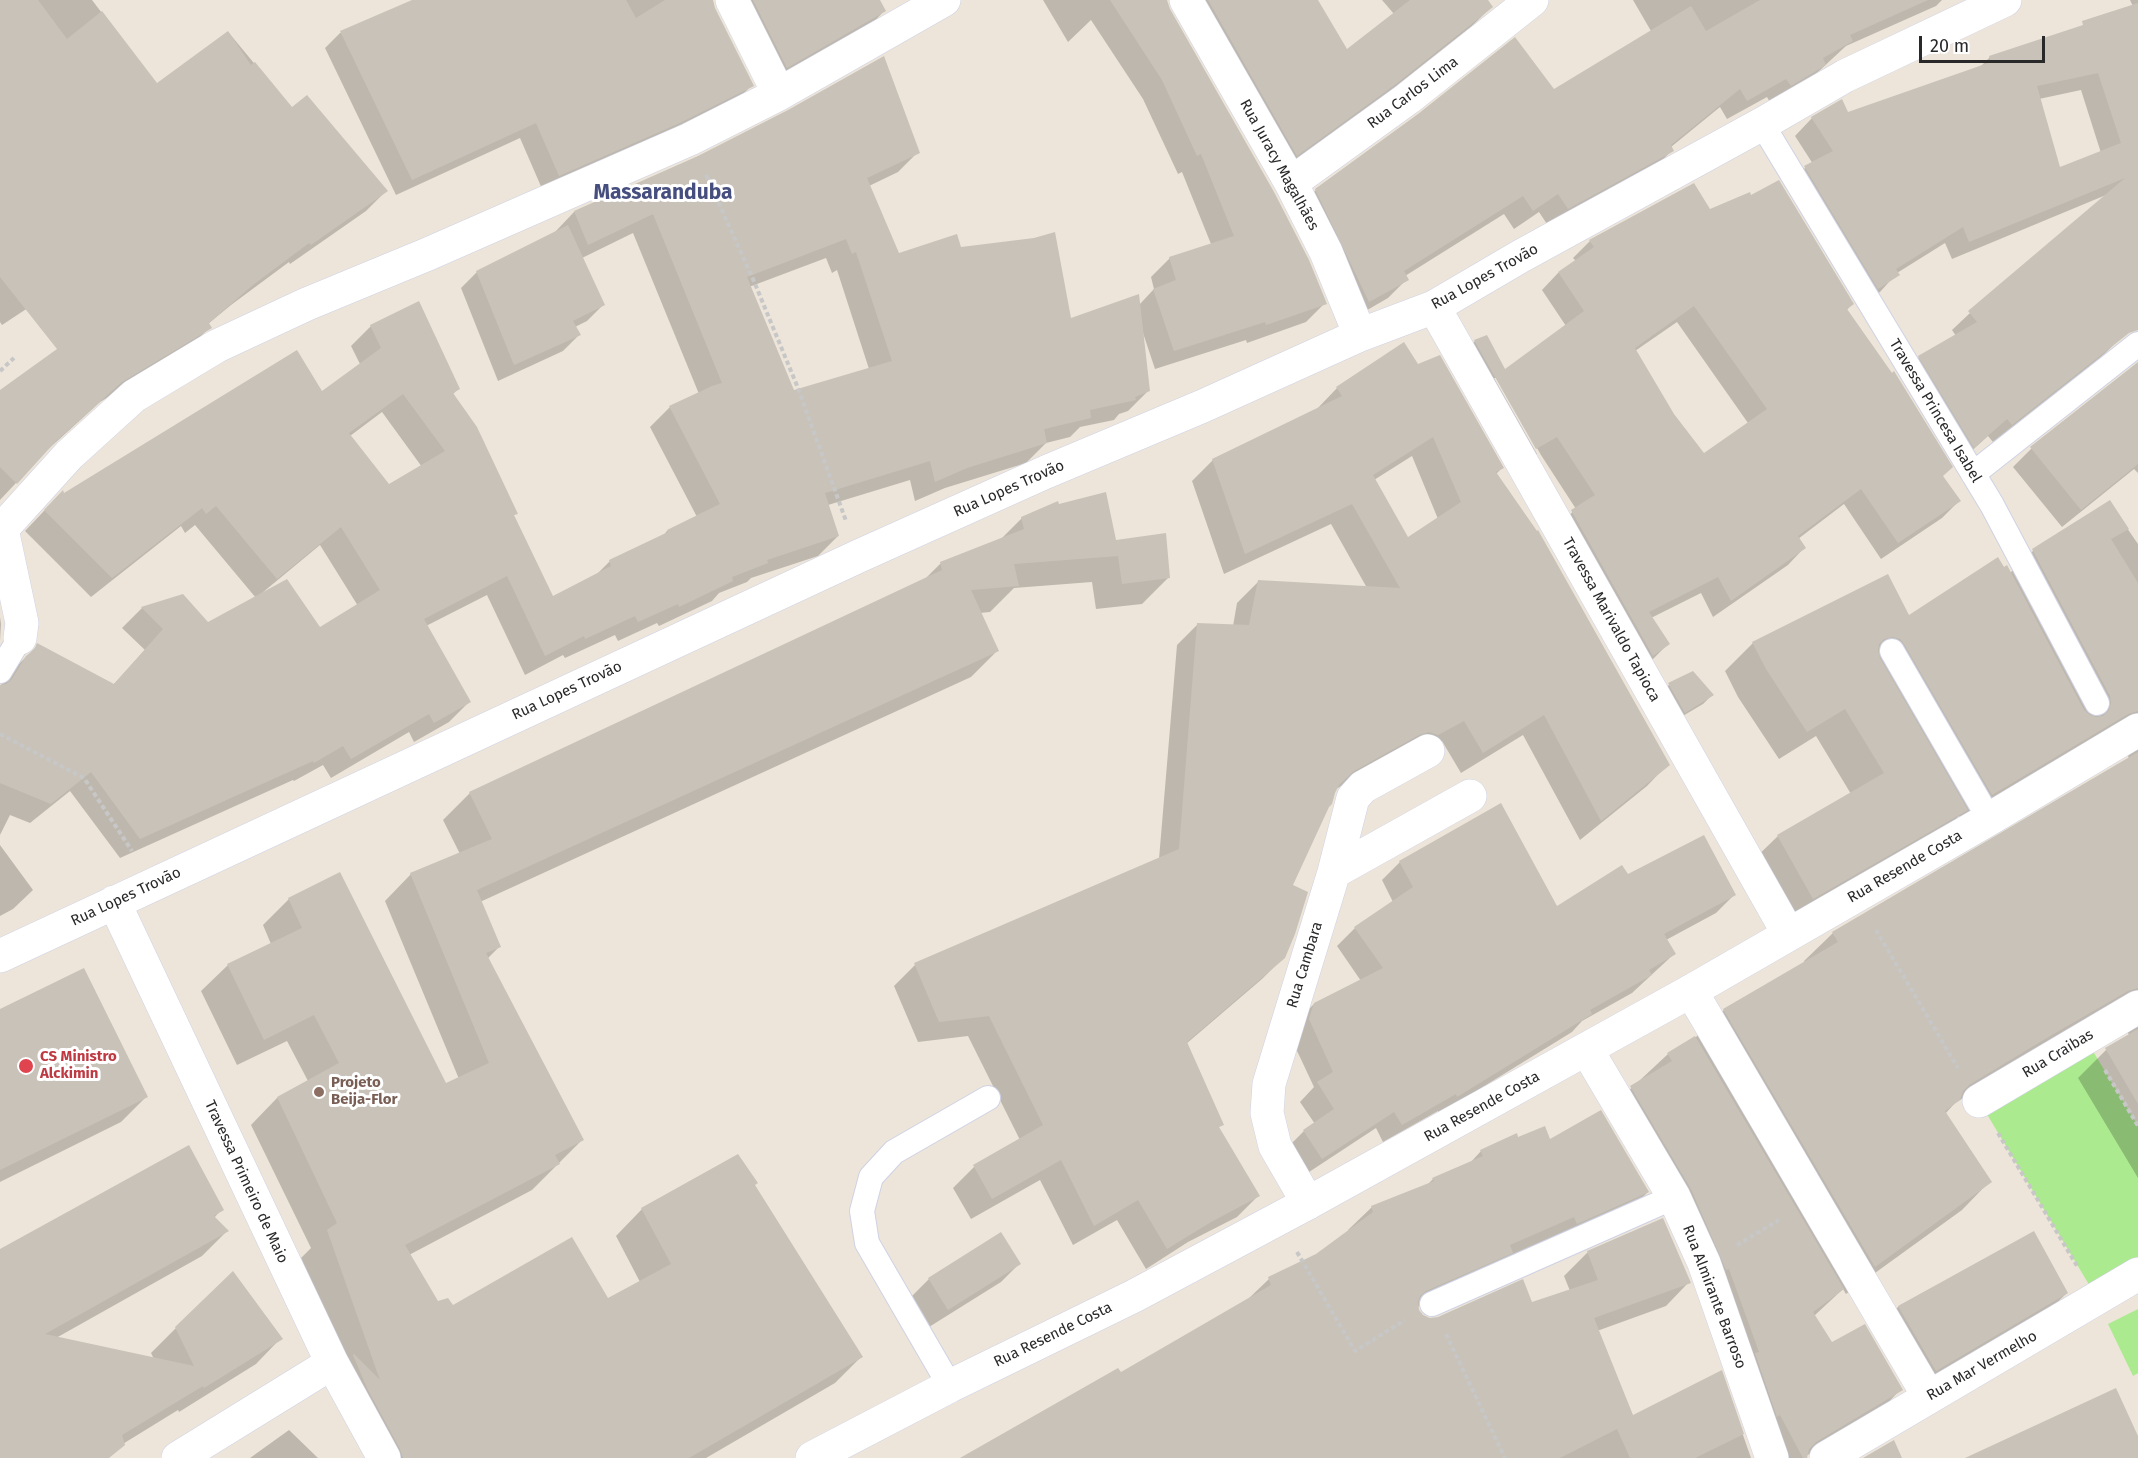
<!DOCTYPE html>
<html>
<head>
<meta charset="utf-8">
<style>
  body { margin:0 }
  #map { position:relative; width:2138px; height:1458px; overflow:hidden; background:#ede5d9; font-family:"Fira Sans",sans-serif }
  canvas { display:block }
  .scale { position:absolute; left:1919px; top:36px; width:126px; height:27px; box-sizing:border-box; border:3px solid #292929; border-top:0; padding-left:8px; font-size:18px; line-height:21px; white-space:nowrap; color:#292929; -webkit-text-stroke:4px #fff; paint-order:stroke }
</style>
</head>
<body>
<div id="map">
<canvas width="2138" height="1458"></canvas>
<div class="scale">20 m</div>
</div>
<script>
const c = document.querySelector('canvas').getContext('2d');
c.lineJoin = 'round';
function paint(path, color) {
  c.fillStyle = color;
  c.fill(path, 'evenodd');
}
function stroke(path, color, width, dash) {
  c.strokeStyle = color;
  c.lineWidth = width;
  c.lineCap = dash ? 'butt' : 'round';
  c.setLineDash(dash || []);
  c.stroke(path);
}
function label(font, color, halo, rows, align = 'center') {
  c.font = font + ' "Fira Sans",sans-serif';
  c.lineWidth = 6;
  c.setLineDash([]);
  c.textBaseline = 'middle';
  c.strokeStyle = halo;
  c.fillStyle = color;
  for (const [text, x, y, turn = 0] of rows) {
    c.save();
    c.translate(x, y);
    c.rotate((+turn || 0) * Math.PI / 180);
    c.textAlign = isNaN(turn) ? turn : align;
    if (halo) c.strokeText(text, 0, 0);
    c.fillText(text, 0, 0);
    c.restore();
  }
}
const green = new Path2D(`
  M2085,1038L2138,1126V1274L2097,1298L1979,1101Z
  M2138,1309V1373L2133,1376L2108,1324Z`);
const shadow = new Path2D(`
  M0,0H92L157,85L229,33L292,109L386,191L366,211L290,264L289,262L231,305L208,324L210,327L190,347L100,402L44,453L0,500V396L108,320L78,275L2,325L0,322Z
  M416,0H712L714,8L752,85L736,101L543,191L520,138L396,195L325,48L340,33Z
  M727,0H878L884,11L869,27L771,82Z
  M1043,0H1166L1168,10L1325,303L1306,322L1247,343L1246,340L1155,369L1143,333L1148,391L1128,411L1119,414L1114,420L1080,427L1070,437L1046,443L1026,463L945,488L915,501L910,480L828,505L838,536L818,556L751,578L747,582L719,593L712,601L659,626L657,623L618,641L615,635L565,658L563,655L525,675L487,595L426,626L469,702L449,722L414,742L409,732L331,778L323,765L294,781L293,780L120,858L70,791L30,823L10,815L0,835V687L6,677L38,645L113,685L145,650L122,628L142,608L183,596L207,624L256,598L195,525L185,533L181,526L91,597L25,531L62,492L64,495L321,393L360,364L351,346L371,326L458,389L452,395L516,513L513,516L552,598L594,577L609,562L662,537L667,531L697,517L650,427L670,407L699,394L633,233L582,258L603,305L587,321L575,327L579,335L563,351L498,381L461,288L477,272L555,232L574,212L918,152L898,172L869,186L898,255L960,248L1070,320L1139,305L1154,289L1151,277L1170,258L1211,244L1182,172L1178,174L1143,99L1091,20L1068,42ZM826,258L832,273L837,270L869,369L793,392L749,287ZM382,412L422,467L388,486L350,436ZM320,545L358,606L320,629L262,593Z
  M1168,0H1316L1346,51L1394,14L1382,0H1486L1491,7L1472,26L1375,103L1278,173L1176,2Z
  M1633,0H1942L1936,6L1846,46L1805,84L1771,104L1767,97L1727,119L1720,107L1671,147L1672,150L1654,169L1549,227L1539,212L1514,229L1504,214L1405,276L1407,279L1388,298L1350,320L1297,209L1316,190L1554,91L1651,31Z
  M2130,0H2138V17Z
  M2097,21L2138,106V317L2130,329L2099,359L1993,442L1988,436L1956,465L1902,375L1919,357L1956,336L1952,330L1970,313L2106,195L1952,259L1945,243L1897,273L1880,292L1860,306L1787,185L1805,168L1813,164L1795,136L1812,118L1847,114L1980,67L1990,57ZM2081,90L2101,153L2059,169L2039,99Z
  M1709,211L1852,304L1846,311L1942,476L1959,501L1942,518L1881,559L1844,504L1798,539L1804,548L1788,565L1713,617L1701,593L1651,618L1668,644L1652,660L1555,528L1576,509L1541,455L1497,378H1494L1537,454L1519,465L1458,358L1475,341L1504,371L1566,326L1542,290L1558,273L1576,261L1573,258L1590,241ZM1677,322L1748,423L1703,455L1673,415L1635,351Z
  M1417,366L1502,468L1496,474L1668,764L1647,786L1580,840L1523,735L1461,773L1442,741L1416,755H1396L1336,789L1291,886L1284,957L1262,979L1186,1044L1222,1124L1218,1128L1258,1196L1237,1217L1188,1242L1146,1269L1117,1220L1073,1245L1040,1180L971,1219L953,1188L974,1167L1020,1140L968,1036L918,1042L894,986L915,965L1159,859L1177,645L1198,624L1233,626L1237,603L1258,582L1367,588L1331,524L1224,574L1192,481L1213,460L1316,410L1337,388ZM1412,456L1438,519L1408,540L1374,480Z
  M2135,366L2138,370V473L2134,469L2062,527L2013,467L2031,449Z
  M2109,502L2138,544V1178L2078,1078L2106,1050L2129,1036L2126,1025L2020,1064L1955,1103L1945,1114L1990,1181L1962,1210L1846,1294L1843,1289L1814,1316L1832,1344L1901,1389L1878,1413L1806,1456V1458H1761L1667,1211L1608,1110L1668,1054L1695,1038L1724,1010L1805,963L1804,961L1833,933L2129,759L2126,749L1963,823L1959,816L1937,838L1784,926L1749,864L1778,836L1851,794L1816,736L1779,759L1738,697L1725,671L1753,643L1908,617L2004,569L2010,573L2033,551Z
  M1022,518L1115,541L1169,577L1142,604L1096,609L1092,582L1014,588L990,612L980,613L998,650L971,677L480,902L499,947L487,959L582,1140L532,1190L409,1255L437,1302L452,1307L608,1300L640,1282L616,1236L642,1209L753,1185L861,1357L835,1383L706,1458H365L341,1414L327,1383L341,1369L301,1258L311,1248L251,1125L277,1098L308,1081L287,1041L237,1065L201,991L228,965L271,944L263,925L289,899L445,1085L459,1079L385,901L411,874L460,854L443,820L470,793L923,581L940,564L1001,539Z
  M0,617L1,624L0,641Z
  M1669,685L1712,695L1703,704L1676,720L1660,693Z
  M0,845L33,890L13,909L0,916Z
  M1400,862L1556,908L1628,876L1734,895L1716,913L1666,940L1674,954L1632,993L1582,1021L1572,1032L1439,1114L1438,1111L1383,1142L1376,1128L1303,1176L1286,1149L1304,1131L1315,1124L1300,1102L1314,1087L1291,1038L1296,1022L1314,1004L1361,981L1337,946L1355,928L1393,902L1382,880Z
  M0,1011L146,1097L121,1122L0,1182Z
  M1517,1139L1550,1141L1648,1192L1624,1215L1417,1307L1422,1316L1430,1320L1531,1304L1570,1291L1564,1276L1588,1252L1689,1282L1666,1306L1597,1331L1633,1417L1721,1372L1751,1458H963L1120,1374L1246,1301L1269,1279L1316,1255L1349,1232L1348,1230L1372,1207L1426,1186L1433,1179L1470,1163L1481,1151Z
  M222,1209L214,1218L227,1231L202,1256L56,1338L154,1359L151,1353L176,1328L281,1338L256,1364L179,1412L178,1410L100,1458H0V1250Z
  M2033,1233L2067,1293L2048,1311L1917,1389L1880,1326L1898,1307Z
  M1019,1264L1001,1282L929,1327L911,1297L929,1279Z
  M289,1430L318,1458H250Z`);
const building = new Path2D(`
  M0,0H38L67,39L102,11L157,83L228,31L251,65L255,62L292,107L307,95L388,191L311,245L309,243L253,285L209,323L212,328L122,382L56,441L17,484L0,467V390L57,349L0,277Z
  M412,0H626L636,18L665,0H713L715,8L754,86L682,122L559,176L536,123L412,180L340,31Z
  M753,0H880L886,11L787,68Z
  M1110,0H1167L1170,9L1274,192L1309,260L1327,304L1266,325L1265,322L1174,351L1153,289L1176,280L1169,257L1234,236L1201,154L1197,156L1162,80Z
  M1208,0H1318L1347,49L1410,0H1488L1493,7L1396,84L1297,156Z
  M1760,0H1928L1850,35L1853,41L1823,58L1826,65L1791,86L1786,79L1747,101L1740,89L1671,145L1674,151L1568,209L1558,194L1533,211L1523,196L1404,271L1409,280L1369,302L1315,189L1418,114L1515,37L1554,89L1691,6L1706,31Z
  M2138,3V330L2129,333L2012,425L2007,419L1974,448L1918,356L1977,322L1968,311L2125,178L1969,242L1963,227L1896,269L1900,275L1878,289L1804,166L1833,151L1811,117L1842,99L1848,112L1991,62L1989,56L2083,25L2082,21ZM2098,73L2121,143L2060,167L2037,86Z
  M884,56L920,153L867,178L899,253L957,234L961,247L1034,238L1055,232L1071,318L1139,294L1150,391L1135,397L1136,400L1090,410L1091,418L1044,429L1047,443L967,468L935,482L930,461L825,493L839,536L767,560L768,563L732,577L733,581L679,607L678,604L638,622L635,616L585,639L584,636L545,656L507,576L424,619L471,702L434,723L429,714L351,759L343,746L314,763L313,761L140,839L91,772L51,804L0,783V685L6,684L12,679L26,656L34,650L37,643L114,684L163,629L141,607L183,594L208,622L287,579L320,627L380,590L341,527L277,579L216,506L206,514L202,508L112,578L44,510L63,490L64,493L297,350L322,391L381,348L370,325L419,301L460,389L453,393L477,427L518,514L514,515L553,596L611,566L609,560L668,532L667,530L720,504L669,406L712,386L722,383L653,214L588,245L574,211L698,156L788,110ZM846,239L852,254L856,252L892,361L794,390L747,277ZM403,394L445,451L389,484L349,433Z
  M1779,180L1854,304L1847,309L1892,373L1894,371L1953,467L1943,476L1961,501L1898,543L1861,489L1798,536L1806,548L1731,601L1718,577L1649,612L1670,644L1653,656L1571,510L1595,495L1557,437L1536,449L1474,340L1487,335L1505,369L1584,311L1558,272L1594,247L1589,240L1694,183L1710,209L1750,192L1751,195ZM1694,306L1767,409L1704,453L1674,414L1635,348Z
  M568,225L605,305L573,321L581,335L514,365L476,271Z
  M1404,342L1418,364L1440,355L1504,468L1496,472L1537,531L1538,530L1670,765L1601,821L1544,715L1483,753L1464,721L1438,735L1429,732L1419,735L1354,771L1339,785L1335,793L1332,804L1329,807L1293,885L1308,892L1295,934L1285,958L1187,1042L1224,1125L1219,1127L1260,1196L1211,1222L1167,1249L1138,1200L1094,1226L1061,1160L992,1199L973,1165L1043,1125L989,1016L939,1022L914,963L1179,849L1197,623L1249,625L1258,580L1400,588L1352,504L1245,554L1212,459L1342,396L1336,387ZM1433,437L1461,502L1408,537L1373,475Z
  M2138,362V464L2081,510L2030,447Z
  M1106,492L1116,540L1166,533L1170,578L1122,584L1118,556L1014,564L1019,586L971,590L999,651L477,890L501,947L486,953L584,1140L555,1155L560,1164L405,1245L438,1301L448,1298L453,1305L572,1237L608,1298L671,1264L641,1208L738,1154L758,1183L755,1185L863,1357L689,1458H403L400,1449L367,1388L353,1355L354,1354L380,1380L327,1230L337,1223L277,1097L339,1063L314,1015L264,1040L227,964L302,928L288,898L340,872L446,1083L489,1063L410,873L492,839L469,792L942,570L940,562L1024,529L1021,517L1058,501L1059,504Z
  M2110,500L2129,529L2111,539L2138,583V711L2128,714L1992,795L1904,644L1900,639L1893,637L1884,639L1879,644L1878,650L1880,658L1968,810L1813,899L1777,835L1884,773L1845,709L1807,732L1766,669L1752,642L1888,574L1909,615L1998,557L2004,567L2007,565L2084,710L2090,715L2096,717L2103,716L2109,710L2111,703L2110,696L2032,549Z
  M1693,671L1714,695L1685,713L1668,683Z
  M2138,752V988L2128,991L2050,1036L1969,1085L1963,1091L1960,1100L1945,1111L1992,1182L1875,1267L1723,1009L1838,942L1832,932Z
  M1501,803L1557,906L1622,865L1628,874L1704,835L1736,895L1664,934L1676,954L1649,970L1652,975L1590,1010L1592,1014L1457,1097L1456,1094L1402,1125L1394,1112L1322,1159L1303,1130L1334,1109L1317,1082L1333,1072L1309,1019L1314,1003L1383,968L1354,927L1413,887L1399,861Z
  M84,968L148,1097L0,1170V1009Z
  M2138,1029V1104L2105,1048Z
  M1695,1036L1844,1289L1813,1312L1832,1342L1865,1324L1903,1390L1816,1442L1809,1449L1807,1458H1803L1780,1415L1777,1417L1755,1353L1759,1352L1729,1269L1726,1270L1691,1189L1630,1086L1672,1061L1667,1053Z
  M1601,1110L1649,1192L1577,1224L1574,1217L1510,1245L1513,1253L1426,1291L1420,1296L1418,1302L1419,1310L1423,1315L1430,1318L1438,1317L1523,1279L1532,1302L1598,1280L1587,1251L1663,1218L1691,1283L1594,1318L1633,1415L1722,1370L1744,1434L1695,1458H1630L1617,1429L1560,1458H960L1118,1368L1121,1372L1271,1285L1268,1277L1316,1254L1373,1212L1371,1206L1434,1181L1432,1178L1483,1156L1480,1150L1517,1133L1518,1137L1545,1126L1550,1139Z
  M189,1145L224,1210L214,1216L229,1231L45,1334L194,1366L175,1327L233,1271L283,1339L204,1388L203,1386L122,1435L125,1445L109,1458H0V1249Z
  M2034,1231L2068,1293L1936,1371L1898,1306Z
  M1001,1232L1021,1264L948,1310L928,1278Z
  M2116,1388L2138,1436V1458H1965Z
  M1894,1440L1902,1458H1863Z`);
const path = new Path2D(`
  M706,175L753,279L798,388L846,521
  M0,371L14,358
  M0,734L84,778L132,851
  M1876,930L1958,1068
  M2105,1070L2138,1126
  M1998,1133L2077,1266
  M1737,1245L1779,1220
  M1297,1252L1355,1351L1405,1320
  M1446,1334L1505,1458`);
const lane = new Path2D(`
  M1762,124L1992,505L2097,703
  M1973,474L2138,344
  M1892,651L1980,803
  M0,671L20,638
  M1432,1304L1674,1197
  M950,1386L867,1243L862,1211L871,1177L894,1152L988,1098`);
const street = new Path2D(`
  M732,0L779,94
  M1186,0L1291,183L1326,252L1360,335
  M1291,183L1407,99L1532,0
  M1434,307L1788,933
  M20,638L22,623L2,529L69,455L134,396L217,346L307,304L428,254L690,139L779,94L944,0
  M1334,872L1353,798L1363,787L1428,751
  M114,902L332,1363L384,1458
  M0,956L859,556L1046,472L1203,406L1360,335L1434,307L1521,256L1762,124L1845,76L2005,0
  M1691,991L1929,1397
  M1587,1050L1674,1197L1704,1263L1772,1458
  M1979,1101L2138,1007
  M1308,1203L1275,1146L1267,1113L1269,1084L1334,872L1470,796
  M178,1458L332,1363
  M1826,1458L2138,1274`);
const secondary = new Path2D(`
  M812,1458L950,1386L1134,1296L1308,1203L1691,991L1991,818L2138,730`);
const markers = [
  [26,1066,8,"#e0444e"],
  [319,1092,6,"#8d6e63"]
];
const streetNames = [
  ["Rua Carlos Lima",1413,93,-37],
  ["Rua Juracy Magalhães",1279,165,61],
  ["Rua Lopes Trovão",1485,277,-29],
  ["Travessa Princesa Isabel",1935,411,59],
  ["Rua Lopes Trovão",1009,489,-24],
  ["Travessa Marivaldo Tapioca",1611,620,61],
  ["Rua Lopes Trovão",567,691,-25],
  ["Rua Resende Costa",1905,867,-30],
  ["Rua Lopes Trovão",126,897,-25],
  ["Rua Cambara",1305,965,-73],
  ["Rua Craibas",2058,1054,-31],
  ["Rua Resende Costa",1482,1107,-29],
  ["Travessa Primeiro de Maio",246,1182,65],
  ["Rua Almirante Barroso",1714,1297,69],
  ["Rua Resende Costa",1053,1335,-26],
  ["Rua Mar Vermelho",1982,1366,-30]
];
const healthNames = [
  ["CS Ministro",40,1057],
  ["Alckimin",40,1074]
];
const educationNames = [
  ["Projeto",331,1083],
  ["Beija-Flor",331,1100]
];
const districtNames = [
  ["Massaranduba",663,193]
];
paint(green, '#acea8f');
paint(shadow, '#0003');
paint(building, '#c8c2b9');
stroke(lane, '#ced2e4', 26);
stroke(street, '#ced2e4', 34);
stroke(secondary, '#ced2e4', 34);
stroke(path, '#c7c7c7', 4, [4.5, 3]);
stroke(lane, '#fff', 24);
stroke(street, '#fff', 33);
stroke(secondary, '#fff', 33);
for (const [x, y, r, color] of markers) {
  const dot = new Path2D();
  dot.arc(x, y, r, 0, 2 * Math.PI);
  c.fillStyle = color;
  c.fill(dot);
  stroke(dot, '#fff', 2);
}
label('15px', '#292929', '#fff', streetNames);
label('bold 15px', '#be3a42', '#fff', healthNames, 'left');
label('bold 15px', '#785e54', '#fff', educationNames, 'left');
label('bold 21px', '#454e7e', '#fff', districtNames);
</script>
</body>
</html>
